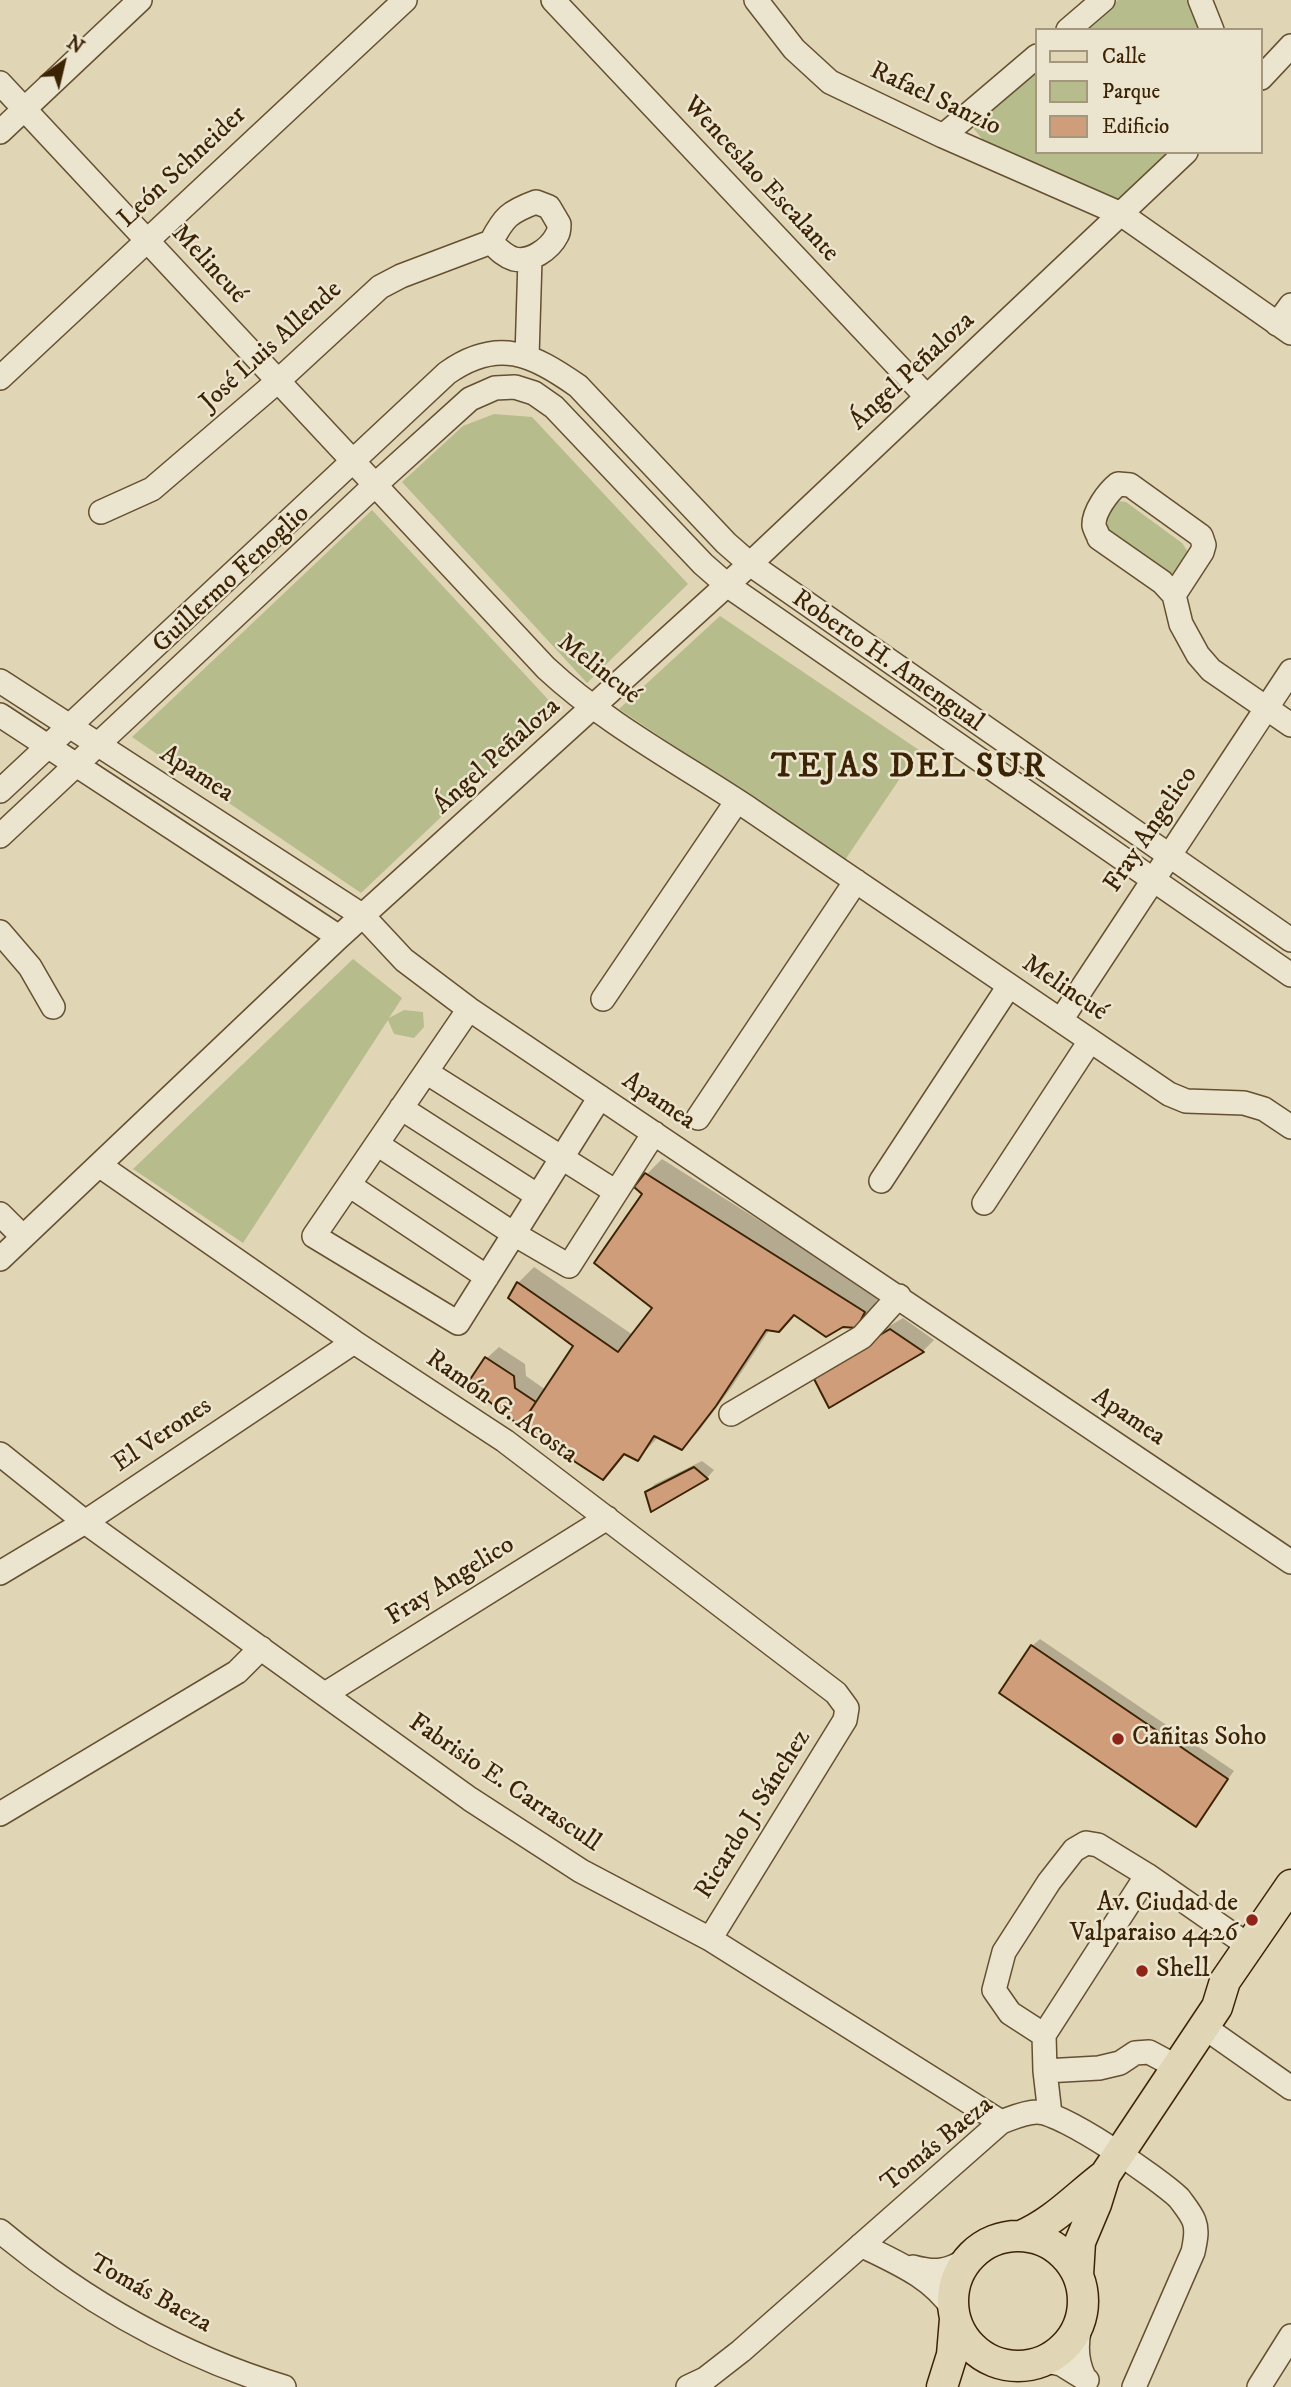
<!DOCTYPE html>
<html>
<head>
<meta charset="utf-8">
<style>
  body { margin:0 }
  #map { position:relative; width:1291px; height:2387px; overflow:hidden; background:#e0d5b5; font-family:"IM FELL DW Pica",serif }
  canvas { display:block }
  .legend { position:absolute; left:1035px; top:28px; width:228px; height:126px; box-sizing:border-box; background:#ebe4cf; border:2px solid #a5977d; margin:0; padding:9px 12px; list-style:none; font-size:21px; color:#3c2303 }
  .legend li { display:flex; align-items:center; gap:14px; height:35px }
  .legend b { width:35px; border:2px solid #a5977d }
  .north { position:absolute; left:28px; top:28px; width:70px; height:70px; -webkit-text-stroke:5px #ebe4cf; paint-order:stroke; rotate:34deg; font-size:19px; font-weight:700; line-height:28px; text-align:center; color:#3c2303 }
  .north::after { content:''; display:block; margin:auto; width:24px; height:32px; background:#3c2303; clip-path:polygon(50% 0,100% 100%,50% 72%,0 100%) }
</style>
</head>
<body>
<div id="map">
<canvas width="1291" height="2387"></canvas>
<ul class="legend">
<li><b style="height:9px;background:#e0d5b5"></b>Calle</li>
<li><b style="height:19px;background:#b6bc8b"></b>Parque</li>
<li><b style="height:19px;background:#cf9d79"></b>Edificio</li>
</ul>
<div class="north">N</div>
</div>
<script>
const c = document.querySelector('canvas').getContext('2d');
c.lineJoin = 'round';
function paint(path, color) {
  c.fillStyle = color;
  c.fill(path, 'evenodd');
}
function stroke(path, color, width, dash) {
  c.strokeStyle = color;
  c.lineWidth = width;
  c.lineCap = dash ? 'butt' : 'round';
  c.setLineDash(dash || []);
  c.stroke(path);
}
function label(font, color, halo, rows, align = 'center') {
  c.font = font + ' "IM FELL DW Pica",serif';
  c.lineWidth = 5;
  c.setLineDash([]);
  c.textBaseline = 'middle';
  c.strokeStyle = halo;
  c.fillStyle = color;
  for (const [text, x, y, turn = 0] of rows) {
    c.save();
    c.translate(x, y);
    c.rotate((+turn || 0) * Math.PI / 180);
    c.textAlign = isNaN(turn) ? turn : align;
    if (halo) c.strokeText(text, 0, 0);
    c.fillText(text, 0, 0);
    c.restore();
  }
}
const green = new Path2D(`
  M1118,0H1190L1198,30H1082Z
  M1037,67V152H1178L1123,200L1112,201L983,140L974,129L979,114Z
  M494,414L532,417L688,584L587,683L402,482L463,426Z
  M1118,501L1126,502L1182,543L1188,552L1189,561L1185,567L1174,574L1164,571L1109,533L1102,524L1110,507Z
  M372,510L556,708L361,893L132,737Z
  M720,616L919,750L845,860L619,709Z
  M353,959L402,998L389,1018L404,1010L423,1012L424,1027L414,1038L394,1034L388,1020L243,1243L133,1169Z`);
const shadow = new Path2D(`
  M662,1159L879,1296L872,1310L856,1326L802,1309L770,1329L731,1388L698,1432L682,1448L659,1436L638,1459L626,1453L602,1478L521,1424L487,1358L499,1347L525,1364L526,1376L546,1390L576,1346L518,1283L534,1267L633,1335L655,1307L645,1194L646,1175Z
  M903,1318L934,1340L923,1351L830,1405L826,1364Z
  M702,1461L714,1470L707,1478L652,1509L647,1492L655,1484Z
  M1040,1639L1234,1771L1195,1824L1032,1646Z`);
const building = new Path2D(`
  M645,1173L865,1312L857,1328L843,1327L826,1337L794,1315L779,1332L766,1330L716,1406L682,1450L654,1436L638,1461L624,1454L603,1480L520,1426L573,1346L508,1298L517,1282L618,1352L652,1308L594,1263L642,1194L634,1187Z
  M890,1329L924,1352L829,1408L812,1375Z
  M485,1357L514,1376L515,1388L536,1402L520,1426L467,1384Z
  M694,1467L708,1479L651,1512L645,1492Z
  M1031,1645L1228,1779L1196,1827L999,1693Z`);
const minor = new Path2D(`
  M553,0L927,397
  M756,0L794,49L830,82L943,136L1121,214L1291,333
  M1200,0L1212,30
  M1068,30L1103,0
  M1261,78L1291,46
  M0,83L546,668C606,724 682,764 751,810C890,905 1030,999 1169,1094L1186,1101L1244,1103L1264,1109L1291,1127
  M0,132L140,0
  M943,136L1037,56
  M1277,324L1291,305
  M527,357L530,259
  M0,378L405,0
  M101,512L152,489L278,381L380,287L401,276L491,242C504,217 509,212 536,202L549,207L559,224C559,227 559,232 557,235C550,249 530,263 514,259C504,256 498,249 491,242
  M1174,595L1202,552L1204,545L1201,536L1130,485L1118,484C1108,492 1093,512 1094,526C1094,527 1099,537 1099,538L1162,582L1174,595L1181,624L1198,655L1211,670L1291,725
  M0,681L363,916L404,960L469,1009L1291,1562
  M0,715L339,937
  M0,791L447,373C498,337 532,354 578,386L726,543L750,564L1291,940
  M0,836L375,485L470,399L495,388L515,387L534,393L554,407L703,564L727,585L1291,975
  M0,932L30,967L53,1007
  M603,999L737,801
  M469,1009L314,1236L458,1323L600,1097
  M1061,1020L1291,671
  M426,1072L616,1192
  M401,1108L538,1196
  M698,1118L856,881
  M377,1144L514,1234L569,1266L654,1133
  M99,1165L354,1342L505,1441L836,1693L847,1708L845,1720L710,1939
  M881,1181L1009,986
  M349,1185L487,1277
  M984,1203L1090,1041
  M0,1214L23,1237
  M0,1259L339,937L750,564L1186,152
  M731,1414L862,1337L899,1296
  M0,1454L85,1522L470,1799L581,1871L710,1939L1001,2122
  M0,1573L85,1522L354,1342
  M325,1694L607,1518
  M0,1814L237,1672L261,1648
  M1204,2027L1291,2088
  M1044,2035L1010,2013L994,1990L1004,1952L1049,1882L1074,1850L1086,1843L1098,1845L1147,1875
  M1045,2071L1099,2068L1120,2063L1135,2053L1149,2052L1177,2067
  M1050,2114L1045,2071L1044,2035L1147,1875L1249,1946
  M0,2231C84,2301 179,2355 284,2387
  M861,2245C895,2262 931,2276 953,2309
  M913,2267C935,2273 947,2272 966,2260
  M1082,2315C1077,2338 1074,2356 1084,2377
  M1046,2361L1061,2364L1087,2380
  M688,2387L705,2379L741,2351L1001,2122C1012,2118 1025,2112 1037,2112C1063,2112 1159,2179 1179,2198C1184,2205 1191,2213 1194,2221C1198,2231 1195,2242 1193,2252L1134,2387
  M1259,2387L1291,2336`);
const major = new Path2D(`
  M953 2301a65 65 0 1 1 130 0a65 65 0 1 1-130 0Z
  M1021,2236C1054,2222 1077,2196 1105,2175L1217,2007L1225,1981L1291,1885
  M1078,2275L1080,2242L1096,2204L1105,2175
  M942,2387L952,2355L955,2319`);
const markers = [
  [1118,1739,7,"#8f2418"],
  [1252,1920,7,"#8f2418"],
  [1142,1971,7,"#8f2418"]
];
const streetNames = [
  ["Rafael Sanzio",935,100,25],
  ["León Schneider",183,168,-43],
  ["Wenceslao Escalante",760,180,47],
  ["Melincué",208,265,47],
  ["José Luis Allende",272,347,-42],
  ["Ángel Peñaloza",913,372,-43],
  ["Guillermo Fenoglio",232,580,-43],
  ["Roberto H. Amengual",887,662,35],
  ["Melincué",598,670,38],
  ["Ángel Peñaloza",498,757,-42],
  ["Apamea",196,775,33],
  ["Fray Angelico",1152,830,-56],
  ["Melincué",1064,989,34],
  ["Apamea",658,1102,34],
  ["Ramón G. Acosta",501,1408,35],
  ["Apamea",1128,1418,34],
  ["El Verones",163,1436,-34],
  ["Fray Angelico",451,1582,-32],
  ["Fabrisio E. Carrascull",504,1784,34],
  ["Ricardo J. Sánchez",754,1815,-58],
  ["Tomás Baeza",938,2145,-39],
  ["Tomás Baeza",150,2295,29]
];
const poiNames = [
  ["Cañitas Soho",1132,1739],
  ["Av. Ciudad de",1238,1905,"right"],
  ["Valparaiso 4426",1238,1935,"right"],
  ["Shell",1156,1971]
];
const districtNames = [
  ["TEJAS DEL SUR",909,769]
];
paint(green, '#b6bc8b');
paint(shadow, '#0003');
paint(building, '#cf9d79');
stroke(building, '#3c2303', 2);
stroke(minor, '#655030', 26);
stroke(major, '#3c2303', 33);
stroke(minor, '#ebe4cf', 23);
stroke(major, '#e0d5b5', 30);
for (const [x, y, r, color] of markers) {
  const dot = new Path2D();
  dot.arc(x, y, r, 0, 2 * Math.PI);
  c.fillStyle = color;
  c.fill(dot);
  stroke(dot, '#ebe4cf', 2.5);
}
label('26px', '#3c2303', '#ebe4cf', streetNames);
label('26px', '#3c2303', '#ebe4cf', poiNames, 'left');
c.letterSpacing = '2px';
label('bold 33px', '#3c2303', '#ebe4cf', districtNames);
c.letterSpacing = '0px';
</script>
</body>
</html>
